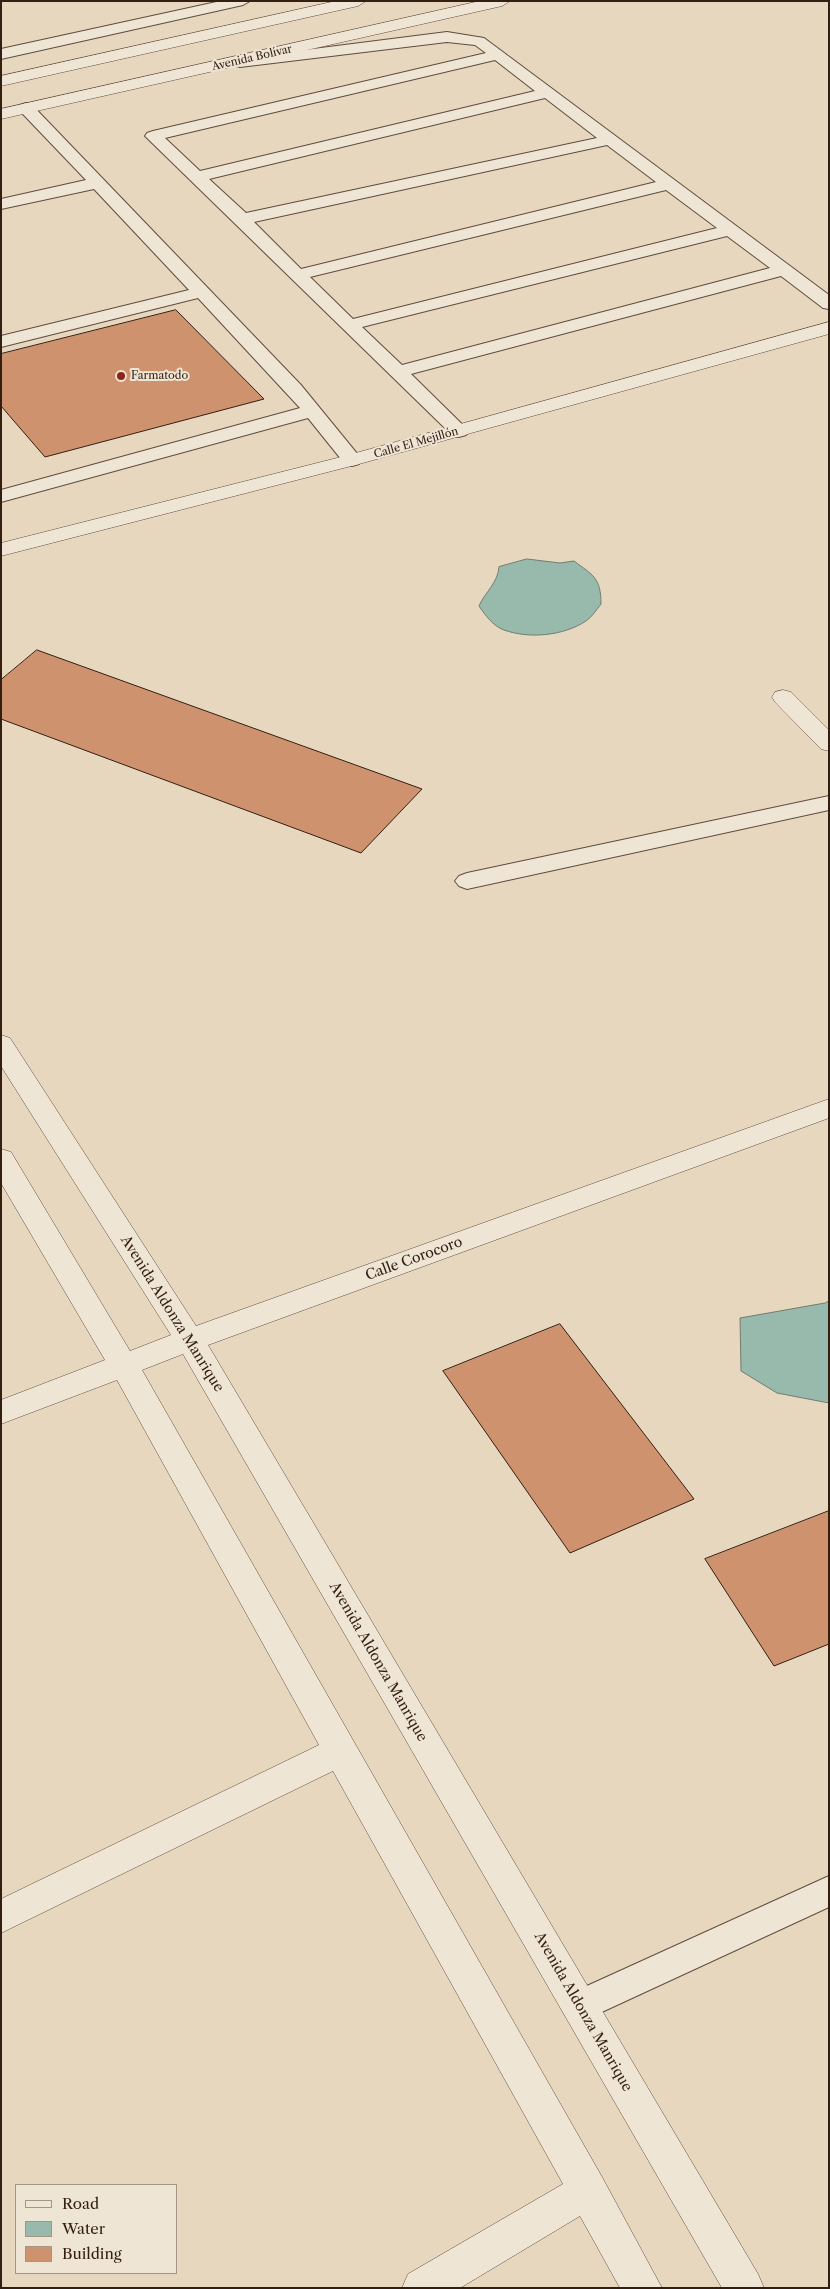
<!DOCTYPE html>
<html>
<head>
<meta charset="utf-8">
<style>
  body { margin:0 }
  #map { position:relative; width:830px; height:2289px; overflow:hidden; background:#e7d7bf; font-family:"Libre Caslon Text",serif }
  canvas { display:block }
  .frame { position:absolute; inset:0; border:2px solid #331e12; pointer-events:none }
  .legend { position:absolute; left:15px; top:2184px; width:162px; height:90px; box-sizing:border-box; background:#efe5d5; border:1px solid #a49587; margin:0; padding:6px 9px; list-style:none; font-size:15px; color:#331e12 }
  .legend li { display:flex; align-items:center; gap:10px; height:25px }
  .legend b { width:25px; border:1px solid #a49587 }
</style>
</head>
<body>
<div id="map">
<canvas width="830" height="2289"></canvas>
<div class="frame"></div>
<ul class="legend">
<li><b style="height:6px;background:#efe5d5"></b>Road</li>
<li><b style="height:14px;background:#97baad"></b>Water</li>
<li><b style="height:14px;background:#ce936e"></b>Building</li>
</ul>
</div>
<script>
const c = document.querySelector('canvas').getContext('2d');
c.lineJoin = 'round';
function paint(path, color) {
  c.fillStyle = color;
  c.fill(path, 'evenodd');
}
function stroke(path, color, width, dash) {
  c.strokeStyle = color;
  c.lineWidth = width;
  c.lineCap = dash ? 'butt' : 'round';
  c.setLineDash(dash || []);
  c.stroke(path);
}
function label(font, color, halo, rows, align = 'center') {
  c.font = font + ' "Libre Caslon Text",serif';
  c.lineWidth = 4;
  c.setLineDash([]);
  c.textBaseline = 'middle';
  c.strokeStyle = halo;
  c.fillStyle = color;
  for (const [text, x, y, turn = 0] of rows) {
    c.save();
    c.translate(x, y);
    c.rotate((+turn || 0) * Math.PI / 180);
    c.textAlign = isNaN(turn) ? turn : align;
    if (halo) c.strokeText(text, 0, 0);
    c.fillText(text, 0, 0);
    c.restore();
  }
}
const water = new Path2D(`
  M527,559L560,563L574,561C593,575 601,578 601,604C597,609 592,617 586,621C563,636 529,639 504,630C493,626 485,615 479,606C485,592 498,583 499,567Z
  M829,1301V1403L777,1393L741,1371L740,1318L825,1303Z`);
const building = new Path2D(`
  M176,310L264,399L45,457L1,406V354Z
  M37,650L422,789L361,853L1,719V680Z
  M560,1324L694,1499L570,1553L443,1371Z
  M829,1511V1644L774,1666L705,1559Z`);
const service = new Path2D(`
  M221,1H250L243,5L1,59V49Z
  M447,32L484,38L829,295V309L823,308L781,276L411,374L469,431L466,435L459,437L452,435L145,136L147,133L153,131L486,53L475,45L447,42L240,67L234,65L232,62L234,59ZM495,60L535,91L200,171L165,138ZM545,98L597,138L246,213L209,179ZM607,145L656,182L301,269L254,222ZM666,190L717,228L353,319L310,277ZM727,236L770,268L402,365L362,327Z
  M26,103L32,105L301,385L359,456L362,460L359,464L352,466L345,464L308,418L1,502V490L300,408L198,298L1,347V336L189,290L94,189L1,209V199L86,180L20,111L18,108L20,105Z
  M829,796V810L467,889L459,886L455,881L459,876L467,873Z
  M829,1876V1907L591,2017L579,2022L567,2017L562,2006L567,1995Z`);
const minor = new Path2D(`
  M829,322V334L359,464L1,556V543L345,456Z
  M783,690L791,692L829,730V751L821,749L775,702L772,697L775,692Z
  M1,1035L10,1038L196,1326L829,1099V1118L208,1345L758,2274L764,2288H722L183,1354L142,1370L602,2177L662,2288H620L580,2216L460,2288H402L408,2274L563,2184L333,1771L1,1933V1899L319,1745L117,1380L1,1424V1400L105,1360L1,1183V1149L11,1152L130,1351L171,1335L1,1066Z`);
const tertiary = new Path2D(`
  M336,1H366L358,6L1,86V76Z
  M480,1H510L502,6L1,119V109Z`);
const markers = [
  [121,376,5,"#8f2418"]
];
const farStreetnames = [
  ["Avenida Bolívar",252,58,-13],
  ["Calle El Mejillón",416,443,-16]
];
const farPoinames = [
  ["Farmatodo",131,376]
];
const streetNames = [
  ["Calle Corocoro",414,1259,-20],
  ["Avenida Aldonza Manrique",172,1314,58],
  ["Avenida Aldonza Manrique",378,1662,60],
  ["Avenida Aldonza Manrique",583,2012,60]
];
paint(water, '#97baad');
stroke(water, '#6f7c6f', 1);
paint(building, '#ce936e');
stroke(building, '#331e12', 1);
stroke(service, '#604c3d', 2);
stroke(minor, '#604c3d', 1);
stroke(tertiary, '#604c3d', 1);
paint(service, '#efe5d5');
paint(minor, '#efe5d5');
paint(tertiary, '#efe5d5');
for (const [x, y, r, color] of markers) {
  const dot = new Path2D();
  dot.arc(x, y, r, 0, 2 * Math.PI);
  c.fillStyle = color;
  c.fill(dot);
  stroke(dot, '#efe5d5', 2);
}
label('11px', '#331e12', '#efe5d5', farStreetnames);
label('11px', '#331e12', '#efe5d5', farPoinames, 'left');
label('14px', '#331e12', '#efe5d5', streetNames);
</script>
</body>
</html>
